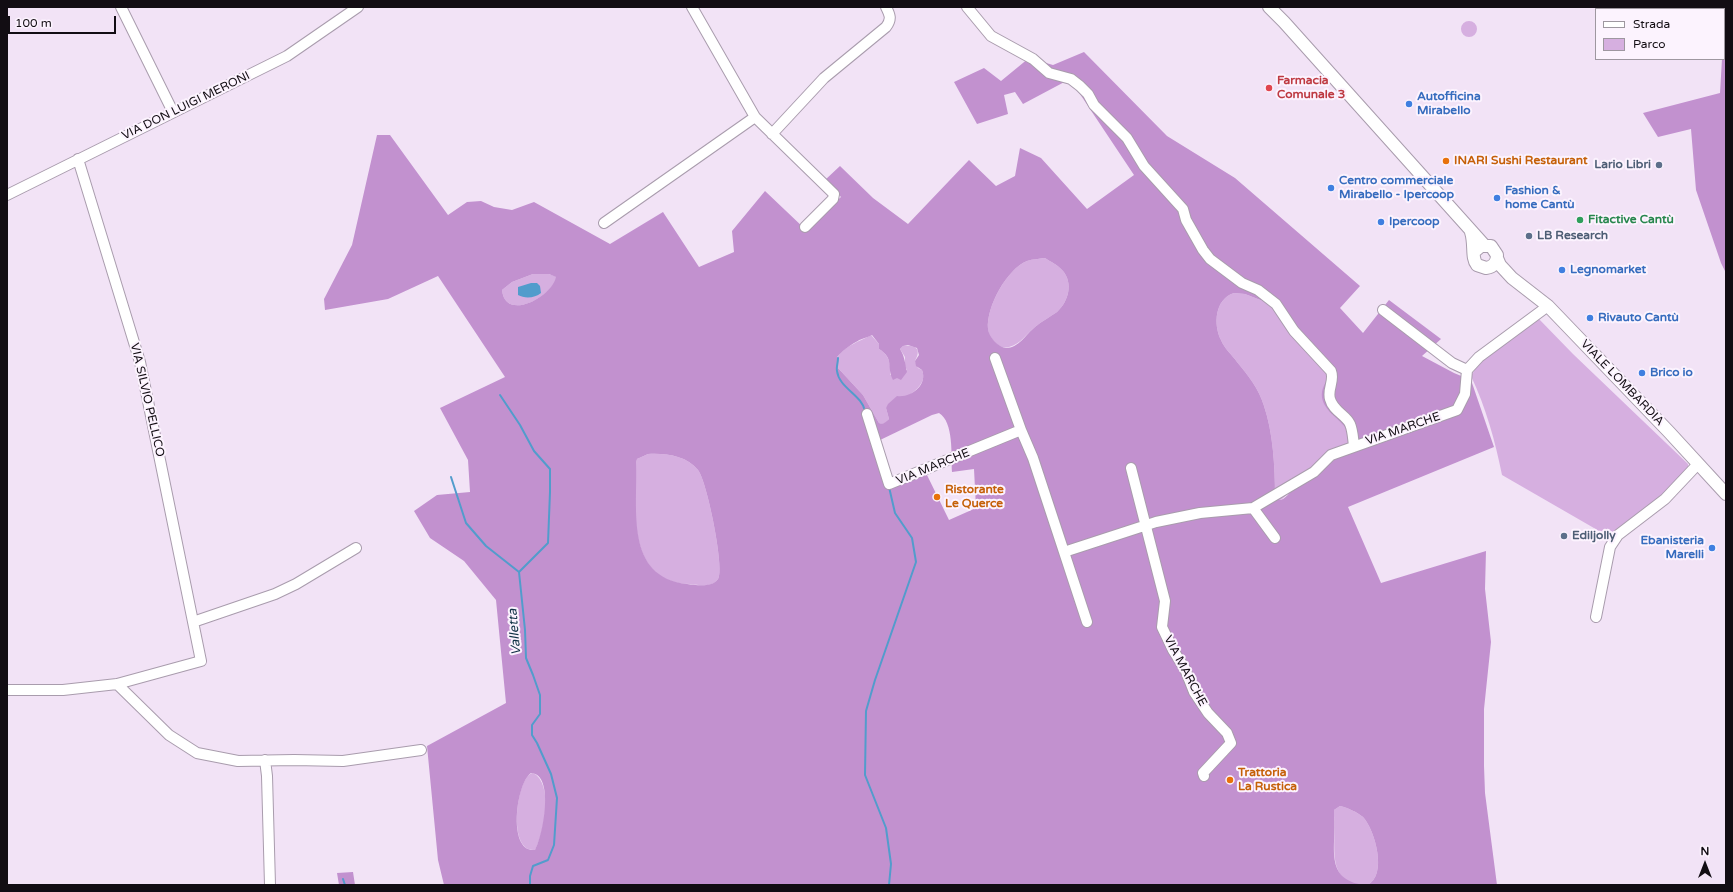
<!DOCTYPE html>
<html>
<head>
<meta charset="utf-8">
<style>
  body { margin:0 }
  #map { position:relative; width:1733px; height:892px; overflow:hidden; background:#f2e3f6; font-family:"Varela Round",sans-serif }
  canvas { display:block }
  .frame { position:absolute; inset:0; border:8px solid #120d13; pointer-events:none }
  .legend { position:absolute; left:1595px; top:8px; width:130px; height:52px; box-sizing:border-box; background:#fcf3fe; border:1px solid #9e97a0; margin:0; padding:5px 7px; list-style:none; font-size:12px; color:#120d13 }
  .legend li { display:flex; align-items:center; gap:8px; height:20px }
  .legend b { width:20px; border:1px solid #9e97a0 }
  .north { position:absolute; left:1685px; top:844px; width:40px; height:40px; -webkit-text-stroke:3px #fcf3fe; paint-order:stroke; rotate:0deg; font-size:11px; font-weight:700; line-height:16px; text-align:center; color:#120d13 }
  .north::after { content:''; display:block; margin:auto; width:14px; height:18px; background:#120d13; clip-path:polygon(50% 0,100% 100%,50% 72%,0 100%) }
  .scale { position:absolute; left:8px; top:16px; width:108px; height:18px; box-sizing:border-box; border:2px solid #120d13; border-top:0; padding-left:5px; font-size:12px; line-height:14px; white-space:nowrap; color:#120d13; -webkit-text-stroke:3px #fcf3fe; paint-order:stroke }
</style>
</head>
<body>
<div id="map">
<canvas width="1733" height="892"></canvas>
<div class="frame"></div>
<ul class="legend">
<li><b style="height:5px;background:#fff"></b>Strada</li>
<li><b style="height:11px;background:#d6afe0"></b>Parco</li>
</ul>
<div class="north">N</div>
<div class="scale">100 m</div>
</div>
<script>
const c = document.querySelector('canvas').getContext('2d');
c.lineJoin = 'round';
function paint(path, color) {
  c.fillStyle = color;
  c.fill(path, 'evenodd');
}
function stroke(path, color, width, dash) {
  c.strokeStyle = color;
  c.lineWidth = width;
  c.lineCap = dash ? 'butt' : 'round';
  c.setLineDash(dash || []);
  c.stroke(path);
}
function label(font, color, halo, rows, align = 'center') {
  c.font = font + ' "Varela Round",sans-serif';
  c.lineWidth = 4;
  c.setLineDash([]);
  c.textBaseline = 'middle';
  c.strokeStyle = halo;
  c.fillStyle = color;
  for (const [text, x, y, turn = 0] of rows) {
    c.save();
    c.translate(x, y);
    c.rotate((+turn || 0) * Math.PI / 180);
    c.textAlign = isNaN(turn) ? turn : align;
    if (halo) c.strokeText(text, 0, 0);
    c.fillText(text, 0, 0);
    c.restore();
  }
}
const green = new Path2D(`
  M1461 29a8 8 0 1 1 16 0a8 8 0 1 1-16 0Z
  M1045,258C1051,262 1058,265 1063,271C1073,283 1069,301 1057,312C1050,317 1042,321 1035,327C1026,334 1021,344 1009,347C999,350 989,338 988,329C986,307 1007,269 1027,261C1033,259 1039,259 1045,258Z
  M533,274H549L557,277C552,297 505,322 502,290L512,282Z
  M1234,293L1245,294L1268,303L1332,374V414L1345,426L1350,433V441L1348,445L1337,458L1315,469L1281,500L1278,499L1275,495C1275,467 1273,432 1264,406C1259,389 1248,375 1237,362C1232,355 1224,348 1221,340C1213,324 1215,299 1234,293Z
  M1538,318L1573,354L1688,464V469L1684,475L1613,539L1502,475C1495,440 1486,408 1471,376L1480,361Z
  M871,335L879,344V349C889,355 891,363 890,375L907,370L905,366V357L900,349L903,346C915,345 922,348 915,361L918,368L922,370C930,389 899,400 886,408L889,419L886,423L881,424L879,423L863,395L838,368L837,357C846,345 859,342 871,335Z
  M648,454C666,453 687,456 698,470C707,481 725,570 718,579C712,588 699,585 690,584C626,583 635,507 636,463L637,459Z
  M533,773C554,783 544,834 535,850C506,853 517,774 533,773Z
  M1340,806C1348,808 1357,812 1363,817C1375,830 1388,876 1367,885C1324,885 1337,845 1334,816V810Z`);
const forest = new Path2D(`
  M1725,7H1726V273L1721,263L1696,190L1691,129L1658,137L1643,113L1720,93L1722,59H1724Z
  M1084,52L1167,136L1235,178L1360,286L1340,308L1363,333L1389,300L1441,339L1422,356L1454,373L1471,380L1494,447L1348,507L1381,583L1486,551L1485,589L1491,642L1484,709V766L1485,793L1497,885H1367C1388,876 1375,830 1363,817C1357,812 1348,808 1340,806L1334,810V816C1337,846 1323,879 1364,885H444L438,860L427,746L506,703L496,600L464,561L430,538L414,511L437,495L470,492L468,460L440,408L505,377L438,276L388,299L325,310L324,299L352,245L377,135H390L448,215L467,202L481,201L494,207L512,210L534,202L610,244L663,212L699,267L734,252L732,231L765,191L805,229L841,197L825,180L840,166L873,198L908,224L969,160L996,186L1015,176L1020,148L1041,158L1087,209L1134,175L1070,79L1023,104L1015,92L1004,95L1008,114L977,124L954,82L984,68L1001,81L1029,58L1053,65ZM1045,258C1051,262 1058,265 1063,271C1073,283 1069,301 1057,312C1050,317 1042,321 1035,327C1026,334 1019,348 1006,348C998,347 989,337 988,329C986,307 1007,269 1027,261C1033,259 1039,259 1045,258ZM533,274H549L556,277C552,297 505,322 502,290L512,282ZM1234,293L1245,294L1268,303L1332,374C1328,379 1323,385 1322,392C1318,420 1375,427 1337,458C1331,463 1322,465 1315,469C1309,474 1302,480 1296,485C1291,490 1288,497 1281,500L1278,499L1275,495C1275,467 1273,432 1264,406C1259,389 1248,375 1237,362C1232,355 1224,348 1221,340C1213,324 1215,299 1234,293ZM872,335L879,344V349C895,359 886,367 893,380L897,378L901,380L907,372C905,364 905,357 900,349L903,346L908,345L917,348L919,355L915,361L916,366L922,370C928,385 911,398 897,396L888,404L886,408L889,419C886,422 883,425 879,423L863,395L838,368L837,357C841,352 850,345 856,342C860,339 866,338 872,335ZM939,413C954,422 951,455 952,472L974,469L976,508L949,520L926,473L890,480L878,441L932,415ZM648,454C666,453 687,456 698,470C707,481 725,570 718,579C712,588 696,585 687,584C624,577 638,508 636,463L637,459ZM531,773C555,774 543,836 535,850C507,853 516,783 531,773Z
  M353,872L355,885H339L337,873Z`);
const water = new Path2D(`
  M531,283H537L540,286L541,293C535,298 525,299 518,295V287Z`);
const stream = new Path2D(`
  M838,358C838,363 836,368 837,371C839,388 862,395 865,411
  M500,395L520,425L534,451L550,469V492L548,543L519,572
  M451,477L466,523L486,546L519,572L525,630L526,658L533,675L540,695V714L532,725V735L537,743L551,774L557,798L554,845L548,860L533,866L530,876V885
  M889,487L895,513L912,538L916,562L875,680L866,711L865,775L886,828L891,864L889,885
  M343,879L345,885`);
const minor = new Path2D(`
  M121,7L173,112
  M692,7L755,117L834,194L833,199L805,227
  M967,7L991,36L1033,59L1049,73L1071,79L1080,86L1088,94L1094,105L1127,138L1144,166L1183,209L1186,220L1203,250L1210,259L1242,283L1258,290L1276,304L1294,331L1331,371C1335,381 1327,389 1330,399C1333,411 1346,415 1350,424C1353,431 1353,439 1354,446
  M1661,7L1663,9
  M1642,9L1643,7
  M772,134L824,78L886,27C892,19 890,15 886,7
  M7,195L287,56L358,7
  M604,223L755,117
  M1383,310L1452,363L1467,370
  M995,358L1021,430
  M867,414L889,484L1021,430L1033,458L1064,552L1156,522L1200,513L1253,508L1314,472L1331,455L1457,410L1465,394L1467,370L1479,357L1548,306
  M1131,468L1165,601L1162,627L1173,650L1185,669L1194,692L1208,713L1227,733L1231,743L1203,773L1204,776
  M1253,508L1275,538
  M1064,552L1087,622
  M1596,617L1610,547L1618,535L1665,499L1698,464
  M193,622L275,594L296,584L356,548
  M117,684L169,735L197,753L238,761L294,760L343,761L421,750
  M7,690H63L117,684L201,661L140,362L78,159
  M265,760L267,776L270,885`);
const major = new Path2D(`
  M1269,7L1284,22L1484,245
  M1471,232C1475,244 1471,258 1477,265L1486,268C1494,267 1497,262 1497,255L1491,246H1481L1474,252
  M1497,258L1500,265L1512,278L1548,306L1669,432L1726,494`);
const markers = [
  [1269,88,4,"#e0444e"],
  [1409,104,4,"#3f7fe0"],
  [1446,161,4,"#e8710a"],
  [1659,165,4,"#5c6f8a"],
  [1331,188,4,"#3f7fe0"],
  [1497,198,4,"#3f7fe0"],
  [1580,220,4,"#2e9e5b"],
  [1381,222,4,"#3f7fe0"],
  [1529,236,4,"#5c6f8a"],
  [1562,270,4,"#3f7fe0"],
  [1590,318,4,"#3f7fe0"],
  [1642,373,4,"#3f7fe0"],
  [937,497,4,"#e8710a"],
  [1564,536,4,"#5c6f8a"],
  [1712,548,4,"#3f7fe0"],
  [1230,780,4,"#e8710a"]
];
const healthNames = [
  ["Farmacia",1277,81],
  ["Comunale 3",1277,95]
];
const shopNames = [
  ["Autofficina",1417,97],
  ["Mirabello",1417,111],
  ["Centro commerciale",1339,181],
  ["Mirabello - Ipercoop",1339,195],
  ["Fashion &",1505,191],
  ["home Cantù",1505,205],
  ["Ipercoop",1389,222],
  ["Legnomarket",1570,270],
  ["Rivauto Cantù",1598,318],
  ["Brico io",1650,373],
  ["Ebanisteria",1704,541,"right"],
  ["Marelli",1704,555,"right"]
];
const streetNames = [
  ["VIA DON LUIGI MERONI",186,106,-26],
  ["VIALE LOMBARDIA",1622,383,46],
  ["VIA SILVIO PELLICO",147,400,77],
  ["VIA MARCHE",1403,429,-19],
  ["VIA MARCHE",933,467,-22],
  ["VIA MARCHE",1185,671,62]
];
const foodNames = [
  ["INARI Sushi Restaurant",1454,161],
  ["Ristorante",945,490],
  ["Le Querce",945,504],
  ["Trattoria",1238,773],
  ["La Rustica",1238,787]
];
const serviceNames = [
  ["Lario Libri",1651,165,"right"],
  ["LB Research",1537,236],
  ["Ediljolly",1572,536]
];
const leisureNames = [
  ["Fitactive Cantù",1588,220]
];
const waterNames = [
  ["Valletta",515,632,-95]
];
paint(green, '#d6afe0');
paint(forest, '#c291cf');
paint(water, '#529ccc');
stroke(stream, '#529ccc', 2);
stroke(minor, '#a99cad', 12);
stroke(major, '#a99cad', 14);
stroke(minor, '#fff', 10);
stroke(major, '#fff', 12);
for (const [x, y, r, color] of markers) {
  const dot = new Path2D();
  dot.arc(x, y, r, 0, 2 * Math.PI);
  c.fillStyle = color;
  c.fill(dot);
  stroke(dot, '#fcf3fe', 1.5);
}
label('bold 12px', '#be3a42', '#fcf3fe', healthNames, 'left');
label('bold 12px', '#366cbe', '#fcf3fe', shopNames, 'left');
label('12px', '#120d13', '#fcf3fe', streetNames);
label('bold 12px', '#c56008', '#fcf3fe', foodNames, 'left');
label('bold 12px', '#4e5e75', '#fcf3fe', serviceNames, 'left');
label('bold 12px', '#27864d', '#fcf3fe', leisureNames, 'left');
label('italic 13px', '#113246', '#fcf3fe', waterNames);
</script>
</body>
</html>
